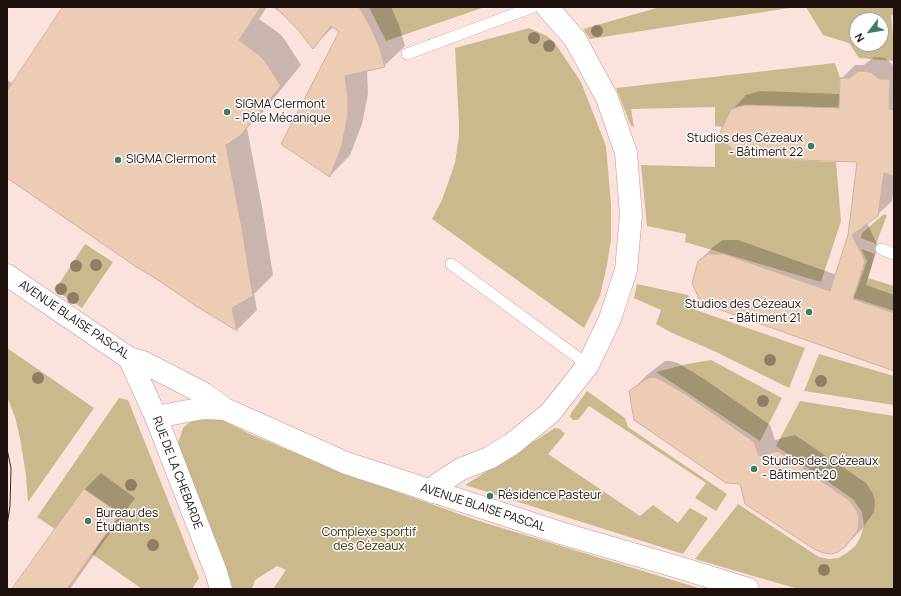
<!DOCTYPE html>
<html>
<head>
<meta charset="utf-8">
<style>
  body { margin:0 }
  #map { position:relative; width:901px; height:596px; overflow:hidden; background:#fce2dd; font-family:Manrope,sans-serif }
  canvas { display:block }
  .frame { position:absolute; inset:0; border:8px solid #1e100d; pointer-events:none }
  .north { position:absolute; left:849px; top:12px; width:40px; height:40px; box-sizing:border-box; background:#fff; border:1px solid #a59f9e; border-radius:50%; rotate:239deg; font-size:11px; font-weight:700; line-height:16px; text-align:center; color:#1e100d }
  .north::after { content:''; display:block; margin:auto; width:14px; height:18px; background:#3b7c6b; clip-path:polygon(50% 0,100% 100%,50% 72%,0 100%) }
</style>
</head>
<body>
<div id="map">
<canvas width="901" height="596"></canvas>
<div class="frame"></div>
<div class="north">N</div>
</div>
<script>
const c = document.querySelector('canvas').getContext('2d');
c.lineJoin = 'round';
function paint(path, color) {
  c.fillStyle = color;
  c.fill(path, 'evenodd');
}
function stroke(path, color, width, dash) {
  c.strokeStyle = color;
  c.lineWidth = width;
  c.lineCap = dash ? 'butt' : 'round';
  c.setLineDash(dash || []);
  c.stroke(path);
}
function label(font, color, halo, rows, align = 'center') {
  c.font = font + ' Manrope,sans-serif';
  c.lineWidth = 3;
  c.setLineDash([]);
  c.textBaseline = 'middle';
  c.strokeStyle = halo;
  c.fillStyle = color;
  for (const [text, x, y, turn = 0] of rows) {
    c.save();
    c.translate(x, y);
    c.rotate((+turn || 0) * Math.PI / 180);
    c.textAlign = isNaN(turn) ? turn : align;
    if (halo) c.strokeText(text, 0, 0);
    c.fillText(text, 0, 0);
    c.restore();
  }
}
const green = new Path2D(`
  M369,7H485L386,41Z
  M660,7H796L590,39L583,29Z
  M806,7H894V16L891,15L894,47V61L859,58L849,43L823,35ZM857,20H881V44H857Z
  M529,28L547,36L555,43L581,82L606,146L611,204V240L607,265L600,296L584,328L432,219L442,200L455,163L459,135V123L455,48Z
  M835,63L840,78L839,93L847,108L745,105L731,109L725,127L715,126V107L631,109L634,127L631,126L616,88Z
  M715,134H718L740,158L764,159L766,157L769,159L836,162L841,221L821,282L685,242L686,234L647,226L641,165L715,167Z
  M884,214L887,215L876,244L861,238L862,233Z
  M85,244L113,262L82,308L55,290Z
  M861,249L875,254L868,278L894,286V311L848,296L856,292L867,261Z
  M637,284L688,295L696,310L805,348L789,388L714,351L670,332L656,324L661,310L634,298Z
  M7,348L94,408L28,502L26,475L20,438L15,417L7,397Z
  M819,354L894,376V405L804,391Z
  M711,360L782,398L760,441L656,372L687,364Z
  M587,391L625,418L628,427L727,494L716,511L695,498L706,483L589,406L578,420H573L570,417L571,413Z
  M119,398L128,400L199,578L192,589H142L92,554L120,514L84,489L55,529L37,517Z
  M800,401L894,416V589H798L695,559L738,504L819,557L829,559L838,558L847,553L856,545L860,538L864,525L862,512L853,499L776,446Z
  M207,416L222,420L252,435L341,472L479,521L702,589H273L286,570L277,566L255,580L252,589H232L188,477L178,443L183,428L194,419Z
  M555,428L560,429L565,434L548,454L640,516L653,505L678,523L690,508L708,518L683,554L465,485Z`);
const shadow = new Path2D(`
  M64,7H267L259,19L280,34L285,40L301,65L261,114L247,128L262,207L273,275L254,294L257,310L237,330L197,306L7,177V80L13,84Z
  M273,7H391L399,25L405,46L384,66L367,70L368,94L362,124L350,155L330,176L341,31L334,26L313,47L290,20Z
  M874,57L885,58L894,66V184L892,201L877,215L867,223L878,246L866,285L894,295V370L699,261L713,247L723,240H738L837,275L849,235L858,161L732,110L746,95L760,91L840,94L841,79L855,65H864Z
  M665,361H671L678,363L704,379L770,425L775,440L795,435L866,483L873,494L875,501L874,512L862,529L845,546L741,483L630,392L647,375Z
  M101,473L135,498L70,589H13L85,489Z`);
const building = new Path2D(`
  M63,7H261L239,40L259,55L265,61L281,86L240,136L226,145L242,228L253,296L232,308L237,331L196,306L158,280L135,266L7,178V91Z
  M276,7H359L370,26L379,46L385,67L345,76L348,97V115L342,145L330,177L281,144L339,32L331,26L313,49L299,31Z
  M859,71L871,72L879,79H890L889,109L894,110V176L884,173L878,216L852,235L865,261L853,299L894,313V371L701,303L692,283L698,261L708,254H724L830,291L848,235L857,162L740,158L719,135L731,109L745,105L839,108L840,78H849Z
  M654,377L661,380L687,395L754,442L759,456L778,451L849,500L857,511L859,518L858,530L845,547L838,552L832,554L823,553L814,549L745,504L740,484L726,483L634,420L629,391L648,378Z
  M84,489L120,514L67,589H12Z`);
const service = new Path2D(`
  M407,54L533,7
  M881,249L894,254
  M451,264L588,365`);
const minor = new Path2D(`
  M7,275L129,358L143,362L203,393L225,409L346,463L564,534L681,568L748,589
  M129,358L156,417L216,572L221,589
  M156,417L204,408L225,409
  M432,492L438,484L461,469L489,458L512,444L550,413L588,365L610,319L626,270L631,215L626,153L607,98L575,39L547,7`);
const tram = new Path2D(`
  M7,449L11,468L10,506L7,525`);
const trees = [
  [597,31],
  [534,38],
  [549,46],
  [96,265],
  [76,266],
  [61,289],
  [73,298],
  [770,360],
  [38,378],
  [821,381],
  [763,401],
  [131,485],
  [153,545],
  [824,570]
];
const markers = [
  [227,112,4,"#3b7c6b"],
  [811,146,4,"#3b7c6b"],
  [118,160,4,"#3b7c6b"],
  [809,312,4,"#3b7c6b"],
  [754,469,4,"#3b7c6b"],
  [490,496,4,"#3b7c6b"],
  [88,521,4,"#3b7c6b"]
];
const poiNames = [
  ["SIGMA Clermont",235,105],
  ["- Pôle Mécanique",235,119],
  ["Studios des Cézeaux",803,139,"right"],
  ["- Bâtiment 22",803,153,"right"],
  ["SIGMA Clermont",126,160],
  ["Studios des Cézeaux",801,305,"right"],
  ["- Bâtiment 21",801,319,"right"],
  ["Studios des Cézeaux",762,462],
  ["- Bâtiment 20",762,476],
  ["Résidence Pasteur",498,496],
  ["Bureau des",96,514],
  ["Étudiants",96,528]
];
const streetNames = [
  ["AVENUE BLAISE PASCAL",74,320,34],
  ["RUE DE LA CHEBARDE",177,473,69],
  ["AVENUE BLAISE PASCAL",483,508,18]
];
const parkNames = [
  ["Complexe sportif",369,533],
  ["des Cézeaux",369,547]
];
paint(green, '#cbb98e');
paint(shadow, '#0003');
paint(building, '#ecccb4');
stroke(building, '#cfb099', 1);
stroke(service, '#bd968e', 12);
stroke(minor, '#bd968e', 23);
stroke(service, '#fff', 11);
stroke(minor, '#fff', 22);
stroke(tram, '#3c2c29', 1);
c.fillStyle = '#907d65';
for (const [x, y] of trees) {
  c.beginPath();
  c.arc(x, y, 6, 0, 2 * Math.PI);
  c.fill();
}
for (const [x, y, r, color] of markers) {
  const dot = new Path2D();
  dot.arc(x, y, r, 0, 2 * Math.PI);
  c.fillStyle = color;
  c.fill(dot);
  stroke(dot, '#fff', 1.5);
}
label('12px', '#1e100d', '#fff', poiNames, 'left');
label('12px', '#1e100d', '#fff', streetNames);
label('12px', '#382a03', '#fff', parkNames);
</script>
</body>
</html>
